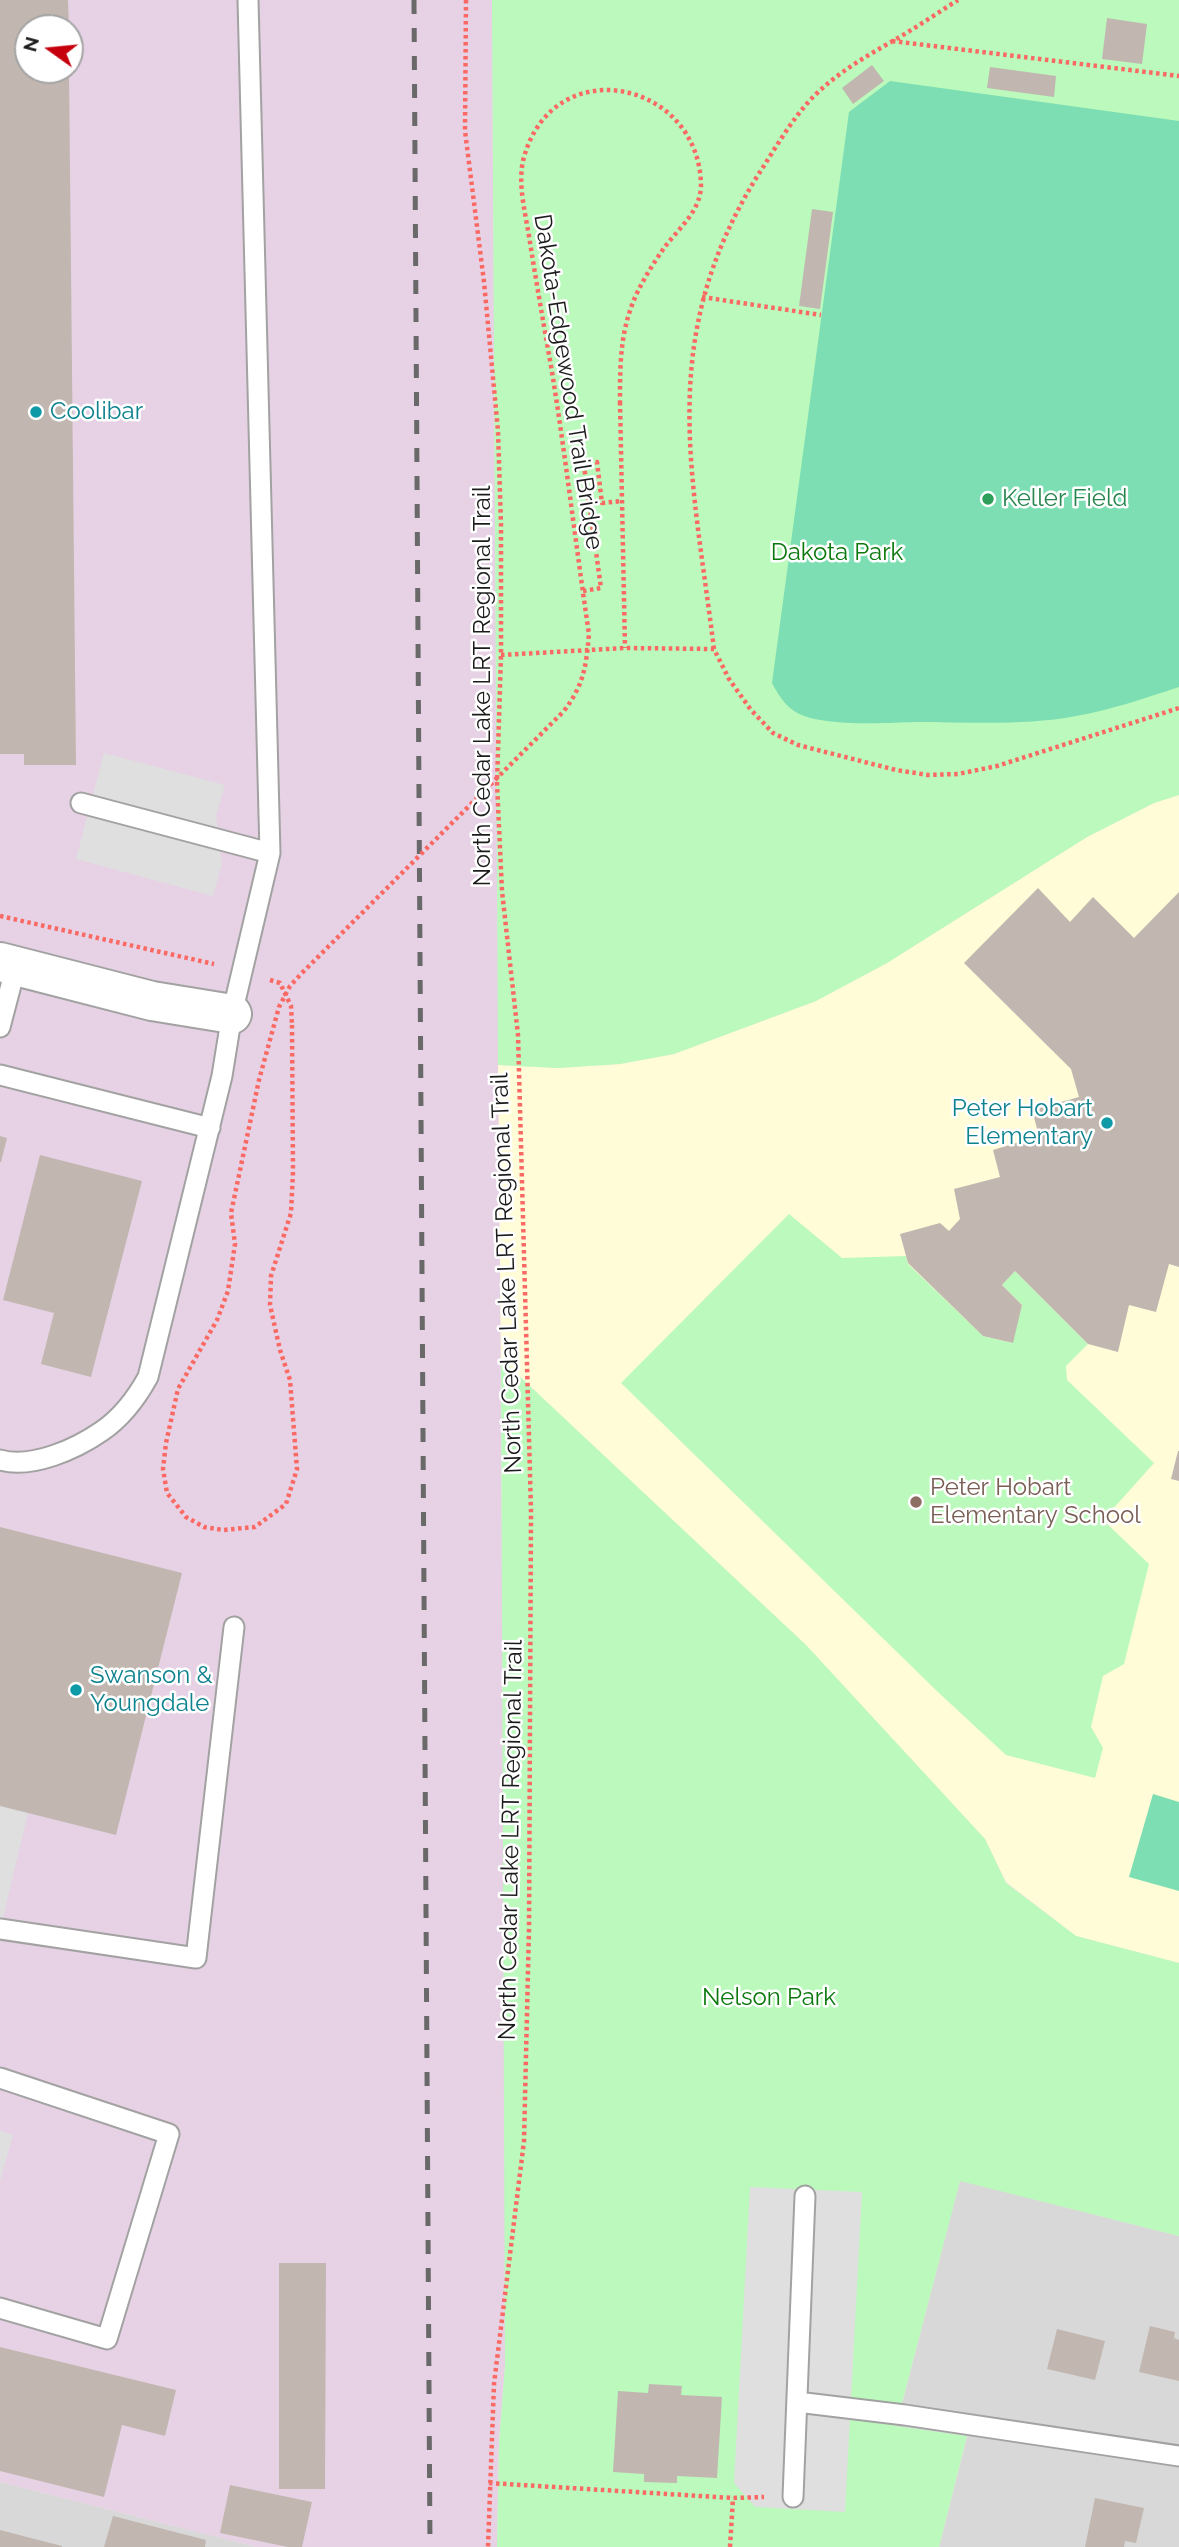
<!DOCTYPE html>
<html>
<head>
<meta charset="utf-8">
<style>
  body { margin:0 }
  #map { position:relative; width:1179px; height:2547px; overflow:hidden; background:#ede8e0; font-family:Raleway,sans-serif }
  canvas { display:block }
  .north { position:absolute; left:14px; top:14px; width:70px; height:70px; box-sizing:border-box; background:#fff; border:2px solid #a4a4a4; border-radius:50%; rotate:285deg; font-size:19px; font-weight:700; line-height:28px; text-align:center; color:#1b1b1b }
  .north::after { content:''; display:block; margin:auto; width:24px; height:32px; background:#c6000d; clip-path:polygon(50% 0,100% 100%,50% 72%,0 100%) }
</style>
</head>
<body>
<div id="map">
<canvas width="1179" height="2547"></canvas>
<div class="north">N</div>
</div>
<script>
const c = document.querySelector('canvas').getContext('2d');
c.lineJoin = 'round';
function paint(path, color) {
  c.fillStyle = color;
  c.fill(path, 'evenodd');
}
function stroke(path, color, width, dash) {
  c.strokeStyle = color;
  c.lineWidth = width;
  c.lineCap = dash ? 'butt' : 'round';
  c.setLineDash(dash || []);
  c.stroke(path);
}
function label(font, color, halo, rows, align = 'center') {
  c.font = font + ' Raleway,sans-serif';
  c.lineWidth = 5;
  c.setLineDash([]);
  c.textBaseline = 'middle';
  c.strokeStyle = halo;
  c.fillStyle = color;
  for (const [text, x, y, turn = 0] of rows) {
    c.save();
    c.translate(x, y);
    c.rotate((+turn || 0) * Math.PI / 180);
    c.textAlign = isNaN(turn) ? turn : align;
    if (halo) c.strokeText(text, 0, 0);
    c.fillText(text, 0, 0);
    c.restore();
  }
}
const residential = new Path2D(`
  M960,2180L1179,2236V2547H939L967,2437L896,2427Z
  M0,2482L257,2547H0Z`);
const industrial = new Path2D(`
  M0,0H492L505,2047V2366L499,2443L497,2547H257L0,2482ZM28,28H70V70H28Z`);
const education = new Path2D(`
  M1179,795V1963L1076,1936L1006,1882L985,1839L806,1645L501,1359L498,1065L558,1068L620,1064L674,1054L816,1001L887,963L1087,837L1154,803Z`);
const park = new Path2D(`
  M492,0H1179V795L1154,803L1087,837L887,963L816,1001L674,1054L620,1064L558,1068L498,1065Z
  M789,1214L842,1258L906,1256L908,1264L983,1336L1012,1343L1022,1305L1002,1285L1015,1271L1088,1344L1066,1366L1067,1380L1154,1463L1103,1520L1149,1564L1124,1664L1103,1676L1091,1727L1103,1748L1095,1778L1006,1755L939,1693L621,1383Z
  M501,1359L806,1645L985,1839L1006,1883L1076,1936L1179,1963V2236L960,2181L896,2426L967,2436L939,2547H497L499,2443L505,2366Z`);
const pitch = new Path2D(`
  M890,81L1179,121V687C1145,698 1111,710 1076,716C1024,726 969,722 916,722C886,723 832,726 804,716C788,710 780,698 772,683L849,112Z
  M1153,1794L1179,1802V1891L1129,1877Z`);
const parking = new Path2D(`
  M104,753L225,785L216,816L222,864L213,896L76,859Z
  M0,1806L28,1813L0,1930Z
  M0,2131L13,2135L0,2181Z
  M750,2187L862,2192L845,2512L755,2507L734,2483Z`);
const building = new Path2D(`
  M0,0H68L69,28H28V70H69L76,765H24V754H0Z
  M1107,18L1147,24L1142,64L1102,59Z
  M872,65L884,81L853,104L842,88Z
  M990,67L1056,76L1054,97L987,88Z
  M812,209L833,212L820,309L799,306Z
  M1038,888L1070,922L1093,897L1134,938L1179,892V1267L1169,1264L1156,1312L1129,1305L1118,1352L1088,1344L1015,1271L1002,1285L1022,1305L1013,1343L983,1336L908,1263L900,1234L940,1223L949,1231L960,1219L954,1189L1000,1177L993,1150L1039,1136L1032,1110L1079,1097L1071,1069L964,963Z
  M0,1136L7,1138L1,1162H0Z
  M40,1155L142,1181L91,1377L41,1364L54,1313L3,1300Z
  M1178,1451H1179V1481L1171,1479Z
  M0,1527L182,1573L116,1835L0,1806Z
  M279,2263H326L325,2489H279Z
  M1150,2326L1175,2332L1174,2338L1179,2340V2381L1139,2372Z
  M1057,2329L1105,2341L1095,2380L1047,2369Z
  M0,2347L176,2390L165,2436L122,2425L104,2497L0,2471Z
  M649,2384L682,2386L681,2395L722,2397L717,2478L677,2476V2483L644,2482V2474L613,2472L618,2391L648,2393Z
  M230,2485L312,2502L302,2547H288L220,2533Z
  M1095,2498L1144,2508L1136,2543L1125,2541L1124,2547H1085Z
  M113,2516L206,2540L205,2547H104Z
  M0,2530L62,2546V2547H0Z`);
const path = new Path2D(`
  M466,0L465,131L484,282L498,431L501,525V655L497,783L502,891L518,1035L531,1511L529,1928L524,2141L494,2384L488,2547
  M892,41L1179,76
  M702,297L821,315
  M620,402L625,648
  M583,591L601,588L584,466L597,462L602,503L622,501
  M714,649C692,471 656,339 758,175C775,149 791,120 813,97C836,74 863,58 891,42C914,29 936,14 958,0
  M501,655L625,648L714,649L729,679L751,710L773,733L798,745L896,770L928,775L958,774L997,766L1179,708
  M0,916L214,964
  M270,980L280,983L291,1006L292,1025
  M489,2483L733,2498L764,2497
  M730,2547L733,2498`);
const lane = new Path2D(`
  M81,803L270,853
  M0,1027L16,966
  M0,1075L210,1128
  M0,1460C32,1469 76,1449 102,1431C121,1418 137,1397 148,1377L222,1076L232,1014L270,853L248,0
  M0,1929L196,1958L234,1627
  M0,2078L169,2134L107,2339L0,2308
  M797,2402L905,2415L1179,2456
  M793,2497L805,2196`);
const street = new Path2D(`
  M0,962L152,1001L232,1014`);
const rail = new Path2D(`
  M414,0L430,2547`);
const pathBridge = new Path2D(`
  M292,1025L293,1172L291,1213L271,1276L270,1305L280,1350L290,1380L297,1469L286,1504L255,1527L223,1530L204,1527L186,1517L167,1493L163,1469L166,1443L178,1389L217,1320L228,1291L235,1244L231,1213L259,1080L279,1007L290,986L302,973L564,711C584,684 586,667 589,634C576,547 566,459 552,372C544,326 536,281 529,236C525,211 517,182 524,157C554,50 699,80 701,185C701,211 678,229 664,248C655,261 646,275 639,289C620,327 620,361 620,402`);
const markers = [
  [36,412,7,"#0f9aa8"],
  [988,499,7,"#2e9e5b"],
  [1107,1123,7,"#0f9aa8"],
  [916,1502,7,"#8d6e63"],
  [76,1690,7,"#0f9aa8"]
];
const streetNames = [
  ["Dakota-Edgewood Trail Bridge",568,382,81],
  ["North Cedar Lake LRT Regional Trail",483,686,-90],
  ["North Cedar Lake LRT Regional Trail",507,1273,-92],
  ["North Cedar Lake LRT Regional Trail",511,1840,-89]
];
const cultureNames = [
  ["Coolibar",50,412],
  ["Peter Hobart",1093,1109,"right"],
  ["Elementary",1093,1137,"right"],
  ["Swanson &",90,1676],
  ["Youngdale",90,1704]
];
const leisureNames = [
  ["Keller Field",1002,499]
];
const parkNames = [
  ["Dakota Park",837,553],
  ["Nelson Park",769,1998]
];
const educationNames = [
  ["Peter Hobart",930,1488],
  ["Elementary School",930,1516]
];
paint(residential, '#d9d8d8');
paint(industrial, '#e6d2e4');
paint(education, '#fffcd7');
paint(park, '#bbf9bc');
paint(pitch, '#7cdeb2');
paint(parking, '#dfdfdf');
paint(building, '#c1b7b0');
stroke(lane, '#a2a2a2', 23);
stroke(street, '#a2a2a2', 42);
stroke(path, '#fb6964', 4.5, [3.5, 3.5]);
stroke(lane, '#fff', 19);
stroke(street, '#fff', 38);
stroke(rail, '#696969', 5, [14, 14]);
stroke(pathBridge, '#fb6964', 4.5, [3.5, 3.5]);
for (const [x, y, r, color] of markers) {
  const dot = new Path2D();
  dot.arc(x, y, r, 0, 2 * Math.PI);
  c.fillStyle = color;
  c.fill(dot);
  stroke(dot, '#fff', 2.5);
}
label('24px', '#1b1b1b', '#fff', streetNames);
label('24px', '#0d838f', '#fff', cultureNames, 'left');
label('24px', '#27864d', '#fff', leisureNames, 'left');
label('24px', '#0a780c', '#fff', parkNames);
label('24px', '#785e54', '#fff', educationNames, 'left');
</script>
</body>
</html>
